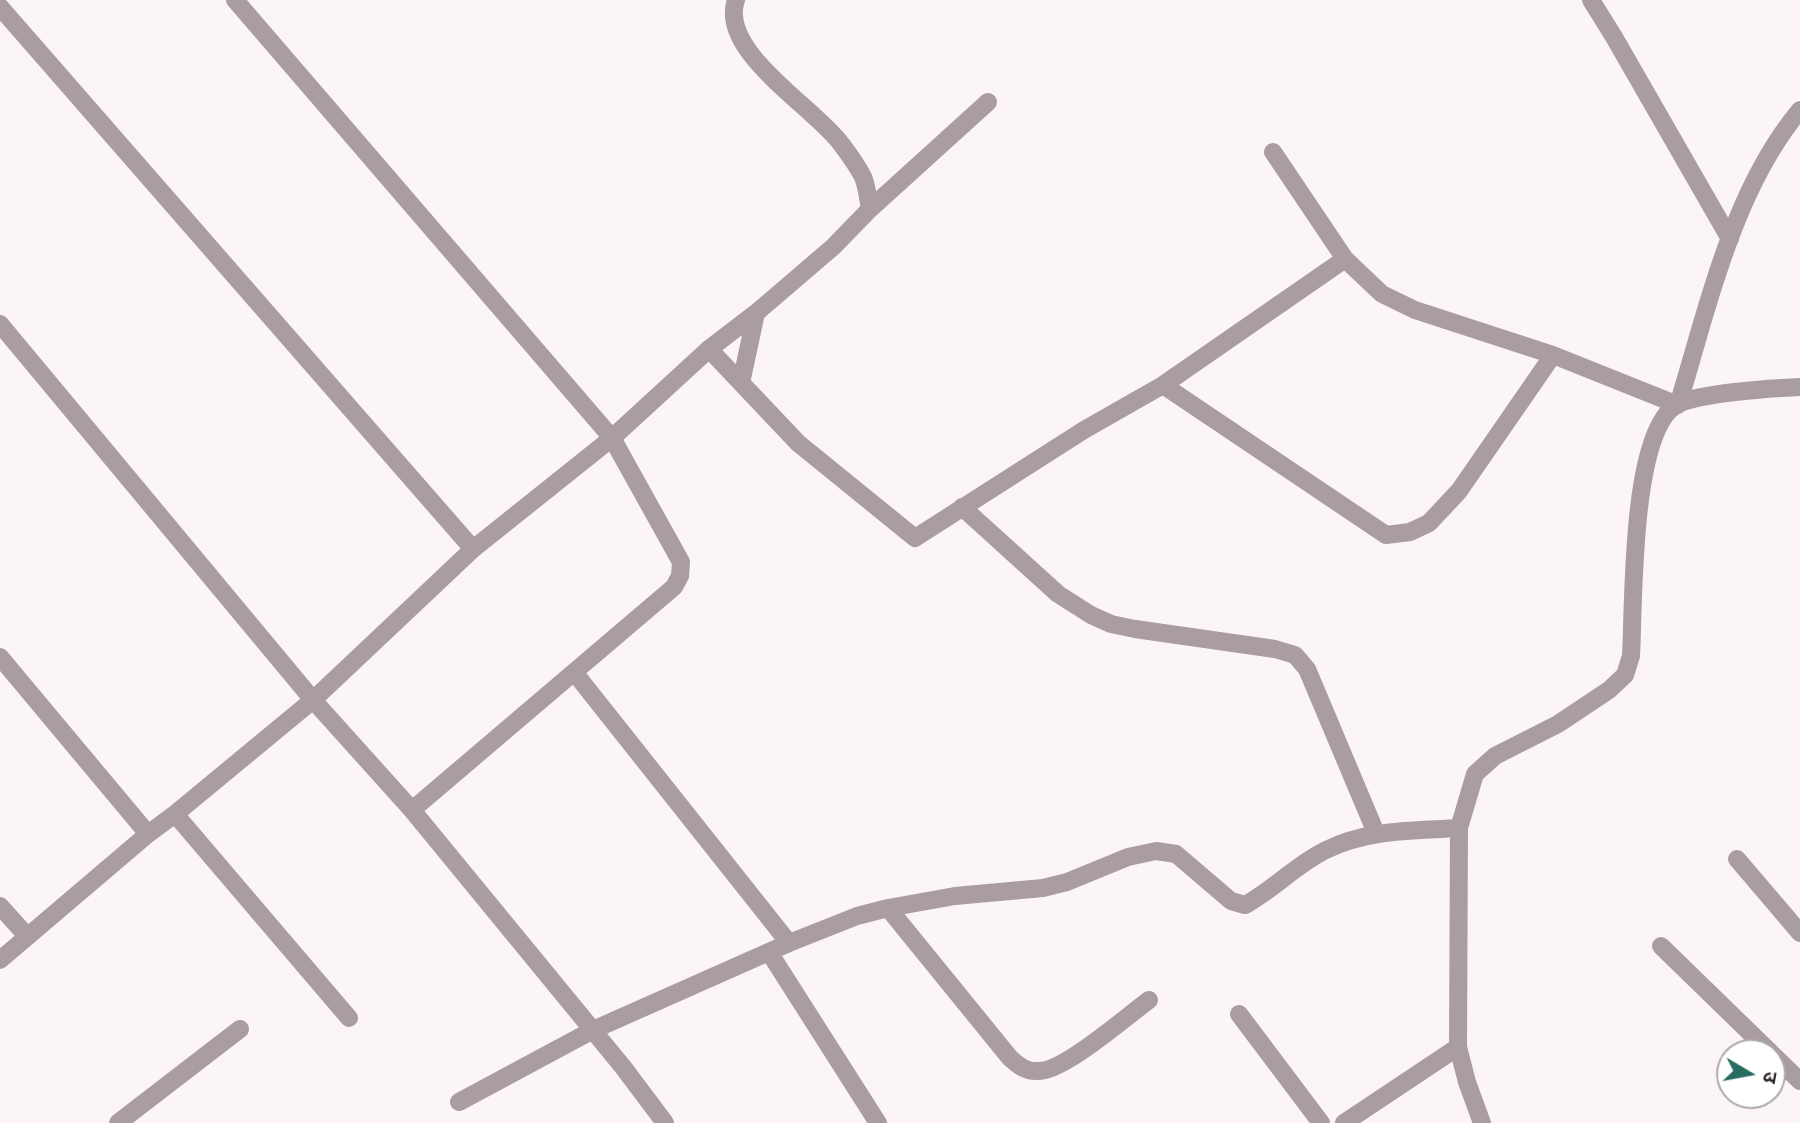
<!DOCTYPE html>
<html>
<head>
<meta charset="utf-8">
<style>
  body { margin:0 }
  #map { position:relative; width:1800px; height:1123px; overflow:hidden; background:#fbf5f7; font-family:Inter,"Noto Sans Devanagari",sans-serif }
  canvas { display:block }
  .north { position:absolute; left:1716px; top:1039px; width:70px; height:70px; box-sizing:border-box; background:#fff; border:2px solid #ada8a9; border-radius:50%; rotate:100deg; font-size:19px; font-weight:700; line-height:28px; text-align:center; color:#322629 }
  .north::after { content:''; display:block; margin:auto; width:24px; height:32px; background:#286d61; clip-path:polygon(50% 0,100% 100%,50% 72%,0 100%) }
</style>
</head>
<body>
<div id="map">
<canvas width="1800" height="1123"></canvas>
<div class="north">उ</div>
</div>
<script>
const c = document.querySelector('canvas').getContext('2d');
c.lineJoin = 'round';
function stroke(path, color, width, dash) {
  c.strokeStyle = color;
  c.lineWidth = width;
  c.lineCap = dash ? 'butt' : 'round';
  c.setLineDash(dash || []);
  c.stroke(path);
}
const minor = new Path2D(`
  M235,0L612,438L681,562L680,576L674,587L412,810
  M1591,0L1614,37L1730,239
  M0,7L473,549
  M1273,152L1345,259L1382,294L1415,310L1553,355L1678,405C1708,307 1733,190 1800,110
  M870,209L988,102
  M0,324L313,700L412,810L623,1067L665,1123
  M709,349L798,443L915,538L1084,430L1163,385L1345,259
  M741,383L756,313
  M1163,385L1386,535L1410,532L1429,523L1459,491L1553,355
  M962,507L1058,594L1091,615L1111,624L1135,629L1275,649L1295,655L1307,669L1376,833
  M0,657L148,834
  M574,672L789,943
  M175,814L349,1018
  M1737,859L1800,933
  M0,906L27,936
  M888,908L1010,1058C1019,1066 1026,1072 1039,1071C1064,1071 1126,1017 1149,1000
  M1661,946L1771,1053
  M769,952L878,1123
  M0,960L148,834L175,814L313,700L473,549L612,438L709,349L756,313L833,247L870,209C868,199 867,186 863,177C859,169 848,153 842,145C816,108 718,52 736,0
  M1239,1014L1321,1123
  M1772,1054L1800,1081
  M459,1102L593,1030L789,943L857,916L888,908L955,896L1043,888L1067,882L1128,857L1156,851L1176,854L1231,901L1245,905C1274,889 1297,864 1326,850C1368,829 1413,831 1459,828
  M118,1123L240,1029
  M1344,1123L1458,1047
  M1482,1123L1467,1082L1458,1047L1459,828L1475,774L1495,756L1558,724L1609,690L1625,675L1631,656C1634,605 1630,429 1678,404C1701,393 1772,388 1800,387`);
stroke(minor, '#aa9da0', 18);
</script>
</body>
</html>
